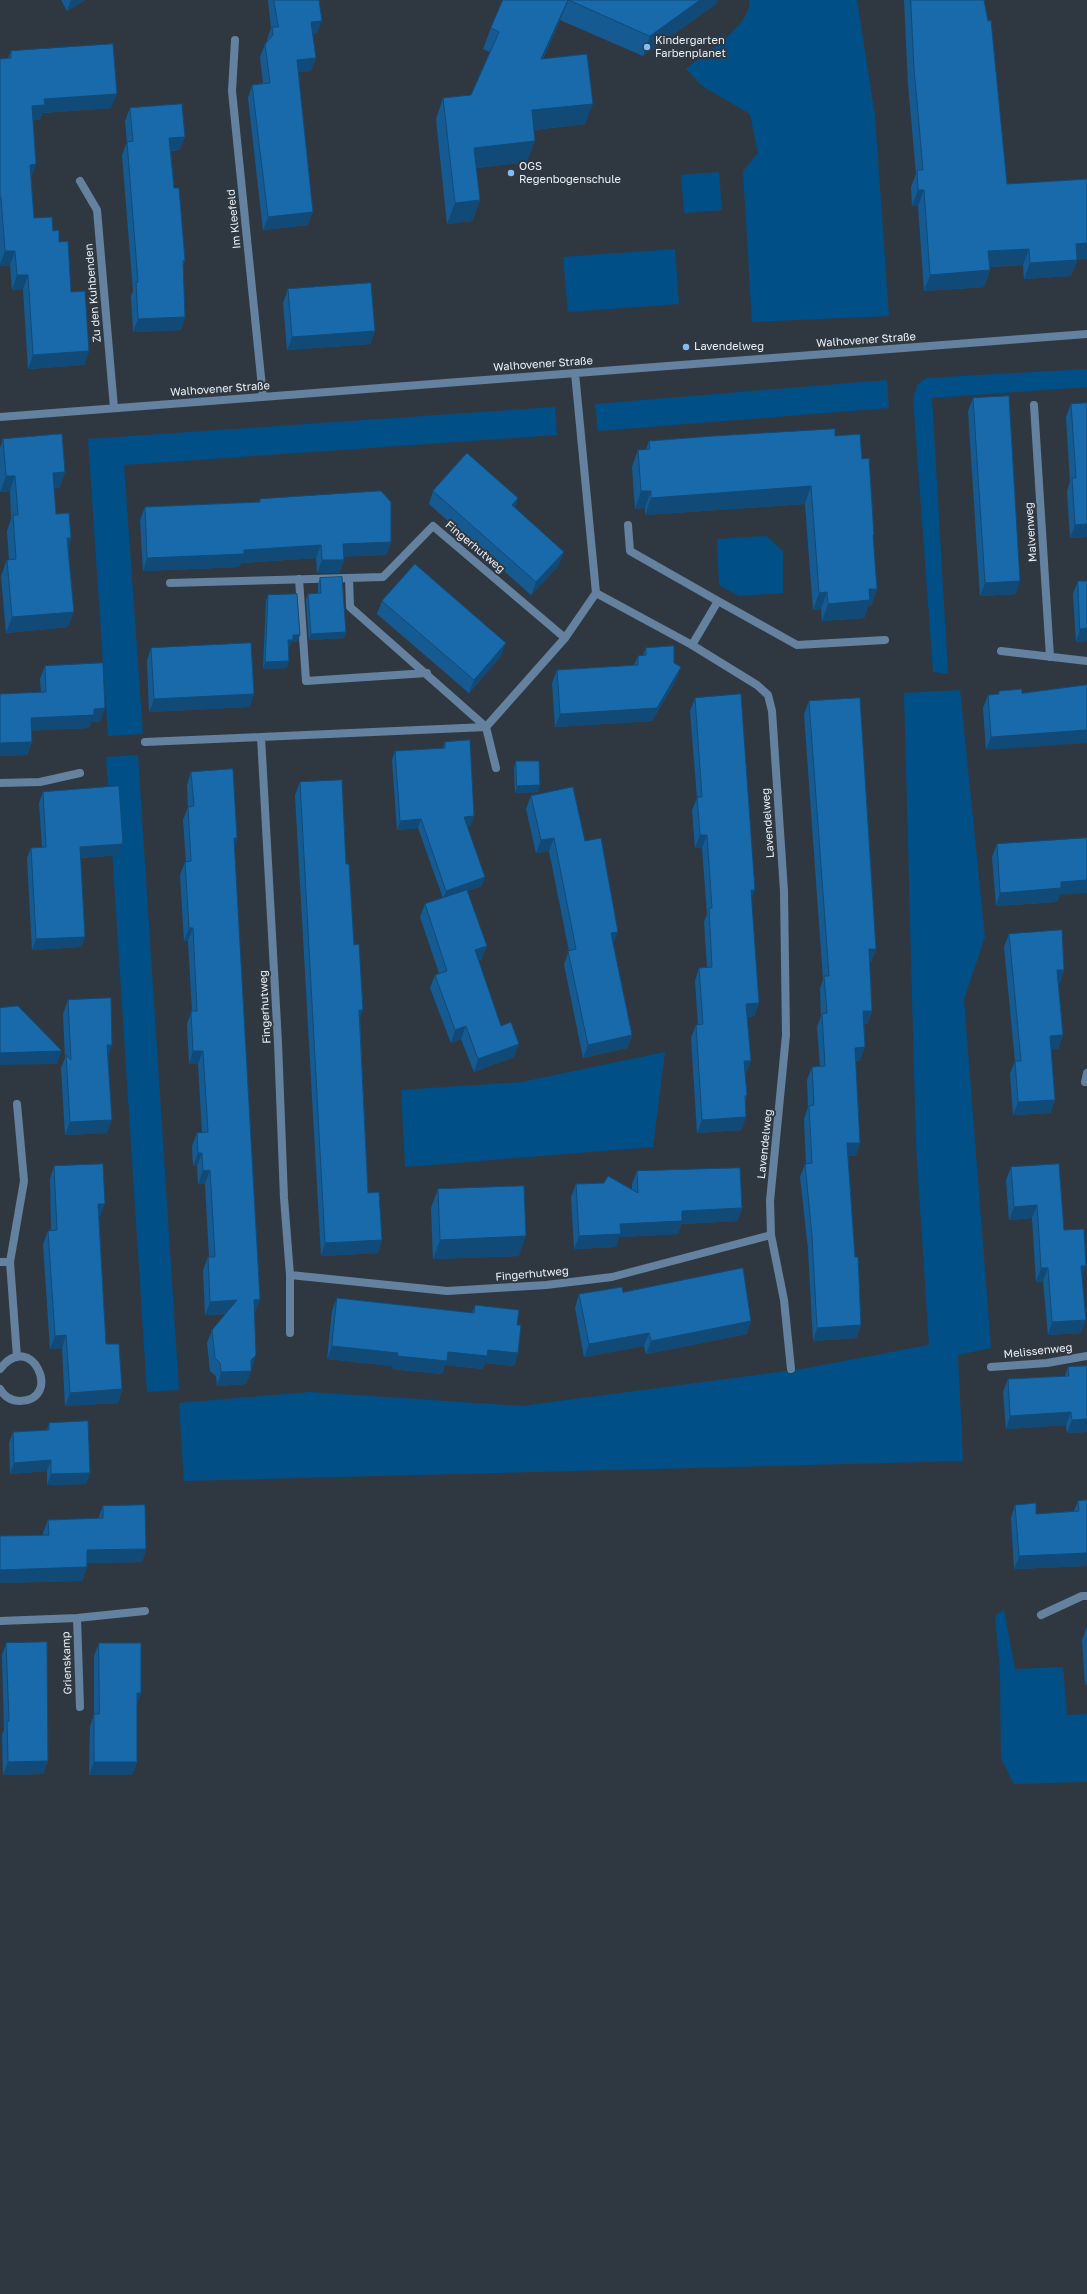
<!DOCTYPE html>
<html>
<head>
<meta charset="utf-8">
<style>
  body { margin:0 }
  canvas { display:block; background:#2f3841 }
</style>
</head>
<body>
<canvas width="1087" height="2294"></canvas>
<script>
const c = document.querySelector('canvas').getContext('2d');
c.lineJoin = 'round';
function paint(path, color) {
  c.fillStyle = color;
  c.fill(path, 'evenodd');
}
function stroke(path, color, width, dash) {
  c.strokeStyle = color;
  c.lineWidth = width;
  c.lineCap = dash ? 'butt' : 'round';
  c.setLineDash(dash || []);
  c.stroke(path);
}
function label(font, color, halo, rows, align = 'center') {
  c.font = font + ' "Golos Text",sans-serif';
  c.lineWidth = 4;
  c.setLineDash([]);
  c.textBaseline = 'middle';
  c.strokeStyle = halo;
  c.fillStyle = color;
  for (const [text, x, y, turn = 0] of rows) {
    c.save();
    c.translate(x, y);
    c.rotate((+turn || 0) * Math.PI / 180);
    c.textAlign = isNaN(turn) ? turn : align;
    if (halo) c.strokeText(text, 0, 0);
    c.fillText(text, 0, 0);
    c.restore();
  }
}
const green = new Path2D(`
  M749,0H857L875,116L889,316L752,322L743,171L758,153L750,114L702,86L686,69C704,54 753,25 749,0Z
  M719,172L722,210L684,213L681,175Z
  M675,249L679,304L568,312L563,257Z
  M1087,369V387L932,398L948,674L933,672L913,397L918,384L926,378Z
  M887,380L889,408L598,431L595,404Z
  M555,407L557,435L124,465L143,734L108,736L88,439Z
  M766,536L783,551V593L739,596L719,585L717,539Z
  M960,690L985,937L964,999L991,1348L958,1355L963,1461L184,1481L179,1403L310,1392L522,1406L802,1369L929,1345L916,1145L904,693Z
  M138,755L179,1390L147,1392L106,757Z
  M665,1052L653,1147L405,1167L401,1090L522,1082Z
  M1004,1610L1015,1669L1063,1667L1067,1715L1087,1714V1782L1014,1784L1001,1758L1000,1670L995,1616Z`);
const lane = new Path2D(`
  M628,525L630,551L718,601L692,645
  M349,578L350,607L486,727
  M299,579L306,681L427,673
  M170,583L383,577L433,526L565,638
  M718,601L797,645L885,640`);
const street = new Path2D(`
  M235,40L232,91L263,397
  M80,181L97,210L114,408
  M575,373L596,593L692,645L757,685L768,695L772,711L784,891L786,1035L770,1201L771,1235L784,1300L791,1369
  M1034,405L1050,657
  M0,417L1087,334
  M596,593L565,638L486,727L261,737L278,1043L284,1198L290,1275L447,1291L546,1285L612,1277L771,1235
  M1001,651L1087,661
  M486,727L496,768
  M145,742L261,737
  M0,783L40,782L80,773
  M1085,1082L1087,1073
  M17,1104L24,1181L10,1262L17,1357
  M0,1262H10
  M290,1275V1333
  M991,1367L1047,1363L1087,1356
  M0,1369C31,1328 64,1400 20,1401C11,1401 4,1396 0,1389
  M1041,1615L1082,1596H1087
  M77,1618L80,1707
  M0,1621L77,1618L145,1611`);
const wall = new Path2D(`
  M61,0H85L67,11Z
  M268,0H319L317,34H313L311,71L299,72L308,225L263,230L248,98L252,85L263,83L260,57L265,44L267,41V40L271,28L268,1Z
  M503,0H717L716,4L643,56L560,20L543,59L585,124L534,130L527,162L476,168L480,200L472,221L447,224L436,119L443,98L471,95L490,52L483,49L491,28Z
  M904,0H984L1007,184L1077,260L1071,276L1024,279L1023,265L990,267V270L984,287L924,291L918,206H912L911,187L916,174L908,84Z
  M11,51L111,108L42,113L40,120H33L36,164L31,177L34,218L53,231L59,242L71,292L89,351L84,365L28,369L23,289L12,290L10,265L0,266V59L8,58Z
  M130,108L180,150L171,151L174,188L185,260L183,266L185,317L181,330L133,332L131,296L133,291L122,155L127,142L125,121Z
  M288,289L375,331L370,344L287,350L283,303Z
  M973,398L1016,594L980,596L968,411Z
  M1071,404L1087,537L1070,538L1067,491L1070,482L1066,417Z
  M835,436L862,459L873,539L877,589L871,606H868L864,618L822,621L821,609L813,610L805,504L645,515V508L635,509L632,467L638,450L646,449L649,441Z
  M3,439L65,472L59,488H54L56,514L71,538L68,547V627L6,633L1,576L7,560H9L7,531L11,519L10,491L0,492V448Z
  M433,491L518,498L515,507L559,565L531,595L429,504Z
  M260,499L391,542L386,555L344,556V560L339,573H317L316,558L241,563L239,567L143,571L140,520L145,507L259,502Z
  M320,578L346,632L344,638L309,640L306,600L308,594H318V584Z
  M1078,581H1087V641L1076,642L1073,594Z
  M268,595L298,641L292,642L290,646H288L287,668L263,669L266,601Z
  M382,601L501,656L469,693L377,614Z
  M151,648L254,694L249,707L149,712L147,661Z
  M646,648L674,663L676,680L652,721L555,727L552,683L557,670L634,665L638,656L643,655Z
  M45,666L100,722H91L89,728L31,730L32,742L27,755L0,756V694L41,692L40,679Z
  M999,691L1022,693L986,750L983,708L988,695L998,694Z
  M695,698L751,899L759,1003L754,1016L747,1017L751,1061L745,1074L747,1095L745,1101L742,1130L697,1133L691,1038L696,1025H698L695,981L699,968L707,967L704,922L707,914L702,848H695L692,810L697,798L690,711Z
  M809,701L876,949L871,962H869L872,1011L867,1024H864L865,1047L860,1060L856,1061V1156H848L857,1338L813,1341L808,1249L800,1177L805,1164H806L804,1119L808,1107L807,1080L812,1067H820L817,1027L821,1016L820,989L823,979L804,714Z
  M445,742L471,825H467L482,886L467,891L482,959L478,961L501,1026L514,1057L474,1072L461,1039L451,1043L430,988L435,975L439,973L420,917L425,904L443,898L418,828L397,830L392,760L395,751L443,748Z
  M516,761L540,785L538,792L515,793L514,768Z
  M191,772L237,838L234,846L260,1299L255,1312H254L252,1368L246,1384L217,1386L216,1376L210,1371L207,1343L212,1330L226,1314L205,1315L203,1270L208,1257H209L205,1184H198L197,1166H193L192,1146L197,1133L202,1132L198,1064H189L187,1024L192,1011L188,941H184L180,875L185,862H186L183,820L188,807L187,785Z
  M300,782L346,864L360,1018L368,1193L382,1240L378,1253L321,1256L295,795Z
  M43,792L120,855L81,858V947L32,950L27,858L31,848L42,847L39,803Z
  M531,796L585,841L613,945L632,1035L627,1048L583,1058L564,964L569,951L549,851L536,853L526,809Z
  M997,844L1059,895L1057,902L996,906L992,857Z
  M1009,934L1064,970L1060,983H1058L1063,1035L1058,1049H1051L1055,1100L1050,1113L1013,1115L1010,1074L1015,1061L1004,947Z
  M68,1000L108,1058L107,1133L65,1135L61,1068L65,1058L63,1014Z
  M54,1166L100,1217H99L106,1344L122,1389L118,1403L65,1406L62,1348L50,1349L43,1244L48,1231H51L50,1179Z
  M1011,1167L1064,1230L1086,1266L1082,1277L1081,1333L1048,1335L1043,1281L1036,1282L1032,1218L1009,1220L1006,1180Z
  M637,1171L742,1208L737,1221L681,1224L678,1234L619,1237L616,1247L574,1249L571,1197L576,1184L632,1190V1184Z
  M438,1189L519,1256L433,1259L431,1208Z
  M579,1294L747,1334L646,1354L644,1346L584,1357L575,1308Z
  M337,1298L472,1313L475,1305L517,1325L518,1353L514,1366L485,1363L482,1369L445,1365L442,1374L392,1369L393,1366L327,1359L332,1311Z
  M1068,1367L1087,1432L1067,1433L1066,1425L1006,1429L1003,1392L1008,1379L1065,1376Z
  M49,1423L90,1473L86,1484L47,1485V1471L10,1474L9,1443L13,1432L47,1430Z
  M1078,1501L1087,1566L1014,1569L1011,1518L1015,1505L1036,1514L1074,1511Z
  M103,1506L146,1549L142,1562L87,1563V1567L82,1581L0,1583V1536L43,1535V1533L48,1520L98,1519Z
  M1087,1626V1684L1085,1685L1082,1640Z
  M6,1643L48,1761L43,1774L3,1775L2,1735L4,1730L2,1656Z
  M99,1643L141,1693L137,1704V1762L132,1775H89L90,1727L94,1714V1656Z`);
const shadedWall = new Path2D(`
  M71,0H85L67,11Z
  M568,0L560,20L533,80L541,59Z
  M700,0H717L716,4L643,56L650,36Z
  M322,21L317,34L307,35L311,22Z
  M316,58L311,71L293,73L297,60Z
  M117,94L111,108L42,113L40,120L27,121L32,106L44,99Z
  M593,104L585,124L524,131L532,110Z
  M185,137L180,150L165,151L169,138Z
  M535,141L527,162L466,169L474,148Z
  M36,164L31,179L30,165Z
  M918,190H924L918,206H912Z
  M480,200L472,221L447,224L455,203Z
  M313,212L308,225L263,230L268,217Z
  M1087,243V259L1077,260L1071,276L1024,279L1030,263L1076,244Z
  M1029,249L1023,265L983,267L988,251Z
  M5,251H15L10,265L0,266V264Z
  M990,270L984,287L924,291L930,275Z
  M17,275H28L23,289L12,290Z
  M185,317L181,330L133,332L138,319Z
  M375,331L370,344L287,350L292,337Z
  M89,351L84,365L28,369L33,355Z
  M65,472L59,488L47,489L53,473Z
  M6,476H15L10,491L0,492Z
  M811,486L805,504L645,515L651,498Z
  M641,491H651L645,508L635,509Z
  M518,498L513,511L512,505Z
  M1087,524V537L1070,538L1075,525Z
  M67,538H71L66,554Z
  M391,542L386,555L338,557L343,544Z
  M321,545L316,558L241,563L239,567L143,571L147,558L244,550Z
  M564,552L559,565L531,595L536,582Z
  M322,560H344L339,573H317Z
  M1020,581L1016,594L980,596L985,583Z
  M869,589H877L871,606H868L864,618L822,621L828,604Z
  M827,592L821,609L813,610L819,593Z
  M74,612L68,627L6,633L12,617Z
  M1087,628V641L1076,642L1080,629Z
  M346,632L344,638L309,640L311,634Z
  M293,635H300L298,641L292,642L290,646H285L288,640Z
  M506,643L501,656L469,693L474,680Z
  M289,661L287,668L263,669L265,662Z
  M681,667L676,680L652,721L555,727L560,714Z
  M254,694L249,707L149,712L154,699Z
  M105,708L100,722H91L89,728L26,731L31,718L94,709Z
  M1087,730V743L986,750L991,737Z
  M32,742L27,755L0,756V743Z
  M540,785L538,792L515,793L517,786Z
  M474,816L471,825H461L464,817Z
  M421,819L418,828L397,830L400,821Z
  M700,835H707L702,848H695Z
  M234,838H237L233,851Z
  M554,838L549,851L536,853L541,840Z
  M123,844L120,855L76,858L80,847Z
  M485,877L482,886L443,899L446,891Z
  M1087,880V893L1059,895L1057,902L996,906L1000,893L1061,882Z
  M751,890H755L750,903Z
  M189,928H193L188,941H184Z
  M618,932L613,945L611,933Z
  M85,937L81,947L32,950L36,939Z
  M487,946L482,959L470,963L475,950Z
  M869,949H876L871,962H864Z
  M1057,970H1064L1060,983H1053Z
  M759,1003L754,1016L742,1017L746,1004Z
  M359,1010H363L358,1023Z
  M863,1011H872L867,1024H858Z
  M466,1026L461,1039L451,1043L455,1030Z
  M632,1035L627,1048L583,1058L588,1045Z
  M1063,1035L1058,1049L1045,1050L1050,1036Z
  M519,1044L514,1057L474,1072L478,1059Z
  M107,1045H112L108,1058Z
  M865,1047L860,1060L851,1061L855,1048Z
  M62,1051L57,1064L0,1065V1053Z
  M193,1051H203L198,1064H189Z
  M744,1061H751L746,1074H740Z
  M1055,1100L1050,1113L1013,1115L1018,1102Z
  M746,1117L742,1130L697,1133L702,1120Z
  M112,1120L107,1133L65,1135L70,1122Z
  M847,1143H860L856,1156H842Z
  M198,1153H202L197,1166H193Z
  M210,1170L205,1184H198L203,1171Z
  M98,1204H105L100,1217L94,1218Z
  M1037,1205L1032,1218L1009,1220L1014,1207Z
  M742,1208L737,1221L681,1224L678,1234L619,1237L616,1247L574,1249L579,1236L620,1224L682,1211Z
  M526,1236L519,1256L433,1259L440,1240Z
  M382,1240L378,1253L321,1256L325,1243Z
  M1081,1266H1086L1082,1279Z
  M1041,1268H1048L1043,1281L1036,1282Z
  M260,1299L255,1312L249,1313L254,1300Z
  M237,1300L232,1313L205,1315L210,1302Z
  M1086,1320L1081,1333L1048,1335L1052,1322Z
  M751,1321L747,1334L646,1354L651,1341Z
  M861,1325L857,1338L813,1341L817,1328Z
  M649,1333L644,1346L584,1357L589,1344Z
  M66,1335L62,1348L50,1349L55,1336Z
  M332,1346L398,1353L393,1366L327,1359Z
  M488,1350L518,1353L514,1366L485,1363L482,1369L445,1365L442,1374L392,1369L397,1356L448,1352Z
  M256,1355L252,1368L248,1371H251L246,1384L217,1386L221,1372L251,1360Z
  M122,1389L118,1403L65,1406L70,1393Z
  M1071,1412L1066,1425L1006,1429L1010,1416Z
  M1087,1419V1432L1067,1433L1072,1420Z
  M51,1460L47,1471L10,1474L14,1463Z
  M90,1473L86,1484L47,1485L51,1474Z
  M146,1549L142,1562L82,1563L87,1550Z
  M1087,1553V1566L1014,1569L1019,1556Z
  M87,1567L82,1581L0,1583V1570Z
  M1087,1679V1684L1085,1685Z
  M137,1693H141L136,1706Z
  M48,1761L43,1774L3,1775L8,1762Z
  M94,1762H137L132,1775H89Z`);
const building = new Path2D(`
  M274,0H319L322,21L311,22L316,58L297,60L313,212L268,217L252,85L270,83L265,44L273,35L272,27H278Z
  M503,0H568L541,59L587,54L593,104L532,110L535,141L474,148L480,200L455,203L443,98L471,95L499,32L491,28Z
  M569,0H700L650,36Z
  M911,0H984L988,21L991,20L1007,184L1087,179V243L1076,244L1077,260L1030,263L1029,249L988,251L990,270L930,275L924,190H918L917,170H923L914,68Z
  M113,44L117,94L44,99L45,105L32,106L36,164L30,165L34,218L52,217L53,231L59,230V242L68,241L71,292L85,291L89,351L33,355L28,275H17L15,251H5L1,197H0V59L11,58V51Z
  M182,104L185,137L169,138L174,188H179L185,260L183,261L185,317L138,319L136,282H138L127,142L133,141L130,108Z
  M371,283L375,331L292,337L288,289Z
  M1009,396L1020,581L985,583L973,398Z
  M1087,403V524L1075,525L1072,478H1076L1071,404Z
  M835,429V436L860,434L862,459L869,458L874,535H873L877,589H869L870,600L828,604L827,592L819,593L811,486L651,498V491H641L638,450L650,449L649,441L713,436Z
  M62,434L65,472L53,473L56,514L69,513L71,538H67L74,612L12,617L7,560L16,559L13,515H18L15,476H6L3,439Z
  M467,453L518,498L512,505L564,552L536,582L433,491Z
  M381,491L391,502V542L343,544L344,560H322L321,545L244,550V554L147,558L145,507L260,502V499Z
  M415,564L506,643L474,680L382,601Z
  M342,577L346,632L311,634L308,594L321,593L320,578Z
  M1078,581H1087V628L1080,629Z
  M297,594L300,635H293V640H288L289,661L265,662L268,595Z
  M251,643L254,694L154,699L151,648Z
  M674,646V663L681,667L657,708L560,714L557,670L638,665V656L646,655V648Z
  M103,663L105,708L94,709V715L31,718L32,742L0,743V694L46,692L45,666Z
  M1087,685V730L991,737L988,695L999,694V691L1022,689V693Z
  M741,694L755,890H751L759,1003L746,1004L751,1061H744L747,1095L745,1096L746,1117L702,1120L696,1025L703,1024L699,968L712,967L709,908H712L707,835H700L697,797H702L695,698Z
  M860,698L876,949H869L872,1011H863L865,1047L855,1048L860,1143H847L855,1257H858L861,1325L817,1328L812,1236L805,1164L812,1163L809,1106L814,1105L812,1067L825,1066L822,1014L827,1013L824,976H829L809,701Z
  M470,740L474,816L464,817L485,877L446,891L421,819L400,821L395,751L445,748V742Z
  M516,761H539L540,785L517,786Z
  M233,769L237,838H234L260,1299L254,1300L256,1355L251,1360V1371L221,1372L220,1363L215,1358L212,1330L237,1300L210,1302L208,1257H215L210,1170L203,1171L202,1153H198L197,1133L208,1132L203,1051H193L191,1011H197L193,928H189L185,862L191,861L188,807L194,806L191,772Z
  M342,780L346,864H349L354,945L359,944L363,1010H359L368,1193L379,1192L382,1240L325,1243L300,782Z
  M119,786L123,844L80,847L85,937L36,939L31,848L46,847L43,792Z
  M573,787L585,841L601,838L618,932L611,933L632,1035L588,1045L568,951L576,949L554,838L541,840L531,796Z
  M1087,838V880L1061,882V888L1000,893L997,844Z
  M467,890L487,946L475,950L486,982L501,1026L511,1022L519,1044L478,1059L466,1026L455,1030L435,975L447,971L425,904Z
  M1062,930L1064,970H1057L1063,1035L1050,1036L1055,1100L1018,1102L1015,1061H1021L1009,934Z
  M111,998L112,1045H107L112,1120L70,1122L66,1055L71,1060L68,1000Z
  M18,1006L62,1051L0,1053V1008Z
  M103,1164L105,1204H98L106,1344H119L122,1389L70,1393L66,1335L55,1336L48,1231L57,1230L54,1166Z
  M1059,1164L1064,1230L1084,1229L1086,1266H1081L1086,1320L1052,1322L1048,1268H1041L1037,1205L1014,1207L1011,1167Z
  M740,1168L742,1208L682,1211V1221L620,1224L621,1234L579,1236L576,1184L604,1183L608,1176L638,1193L637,1171Z
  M524,1186L526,1236L440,1240L438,1189Z
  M743,1268L751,1321L651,1341L649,1333L589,1344L579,1294L622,1287L623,1292Z
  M337,1298L474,1313L475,1305L519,1310L517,1325H521L518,1353L488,1350L487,1356L448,1352L447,1361L397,1356L398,1353L332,1346Z
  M1087,1366V1419L1072,1420L1071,1412L1010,1416L1008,1379L1069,1376L1068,1367Z
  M88,1421L90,1473L51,1474V1460L14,1463L13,1432L49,1430V1423Z
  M1087,1500V1553L1019,1556L1015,1505L1036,1503V1514L1079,1511L1078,1501Z
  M145,1505L146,1549L87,1550V1567L0,1570V1536L49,1535L48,1520L103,1518V1506Z
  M47,1642L48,1761L8,1762L7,1721H9L6,1643Z
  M99,1643H141V1693H137V1762H94V1714H99Z`);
const markers = [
  [647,47,4,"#7ebdf9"],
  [511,173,4,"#7ebdf9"],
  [686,347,4,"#7ebdf9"]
];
const poiNames = [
  ["Kindergarten",655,41],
  ["Farbenplanet",655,54],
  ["OGS",519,167],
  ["Regenbogenschule",519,180],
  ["Lavendelweg",694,347]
];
const streetNames = [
  ["Im Kleefeld",234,219,-96],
  ["Zu den Kuhbenden",93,293,-95],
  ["Walhovener Straße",866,340,-4],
  ["Walhovener Straße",543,364,-4],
  ["Walhovener Straße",220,389,-4],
  ["Malvenweg",1031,532,-94],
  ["Fingerhutweg",475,547,40],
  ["Lavendelweg",768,823,-94],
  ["Fingerhutweg",265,1007,-93],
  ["Lavendelweg",765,1144,-84],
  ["Fingerhutweg",532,1274,-5],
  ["Melissenweg",1038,1351,-6],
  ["Grienskamp",67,1663,-92]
];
paint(green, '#004f87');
stroke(lane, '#64829f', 8);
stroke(street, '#64829f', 8);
paint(wall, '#155b92');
paint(shadedWall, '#114a77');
paint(building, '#186aaa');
stroke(building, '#114a77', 1);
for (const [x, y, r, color] of markers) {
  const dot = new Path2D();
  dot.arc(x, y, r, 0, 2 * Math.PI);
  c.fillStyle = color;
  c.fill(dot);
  stroke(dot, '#2f3841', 1.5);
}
label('11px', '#ebf1f7', '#2f3841', poiNames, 'left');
label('11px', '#ebf1f7', '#2f3841', streetNames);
</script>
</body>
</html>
